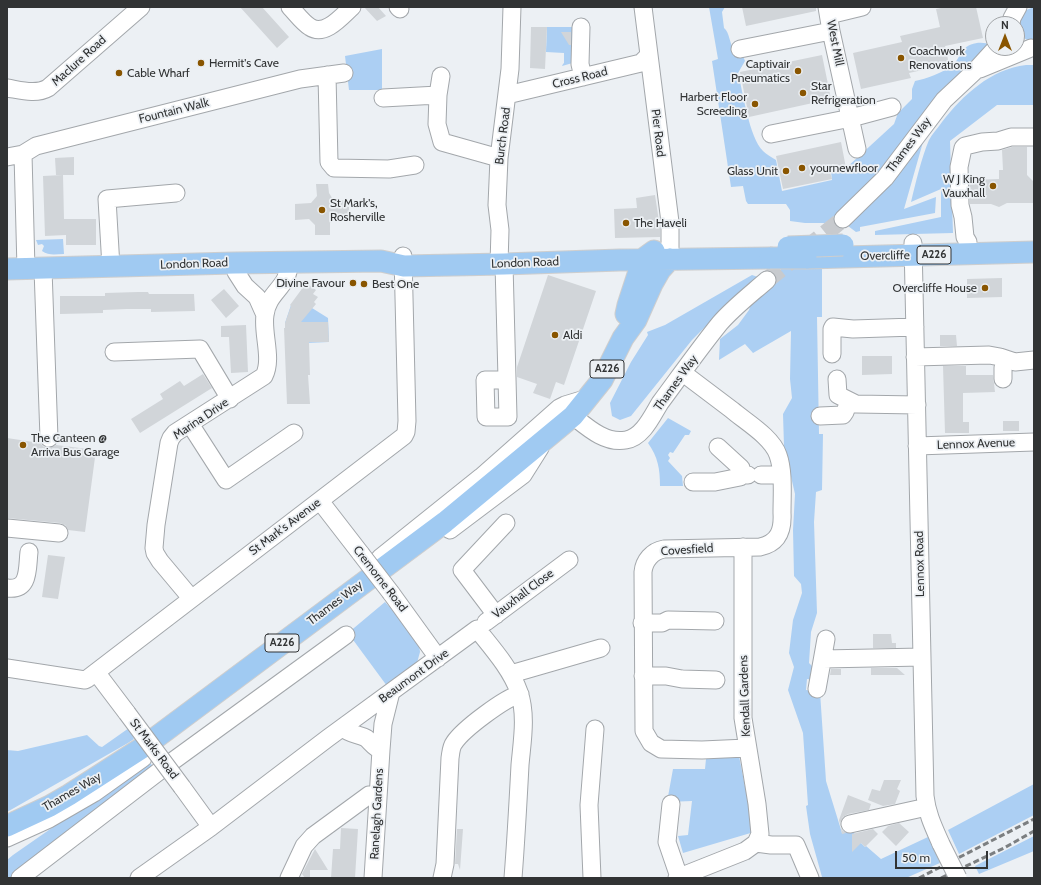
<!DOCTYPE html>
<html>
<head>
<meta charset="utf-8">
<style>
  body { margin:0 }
  #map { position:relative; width:1041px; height:885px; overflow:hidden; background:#ecf0f4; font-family:Cabin,sans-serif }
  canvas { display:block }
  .frame { position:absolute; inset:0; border:8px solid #313334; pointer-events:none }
  .north { position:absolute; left:985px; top:16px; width:40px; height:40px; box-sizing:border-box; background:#ecf0f4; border:1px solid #a1a4a7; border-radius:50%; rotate:0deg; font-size:11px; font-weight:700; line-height:16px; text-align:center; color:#313334 }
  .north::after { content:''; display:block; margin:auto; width:14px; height:18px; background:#895500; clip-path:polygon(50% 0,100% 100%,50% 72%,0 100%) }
  .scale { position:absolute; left:895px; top:851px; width:93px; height:18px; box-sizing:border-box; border:2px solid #313334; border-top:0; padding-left:5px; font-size:12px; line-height:14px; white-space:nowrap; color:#313334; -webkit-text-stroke:3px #ecf0f4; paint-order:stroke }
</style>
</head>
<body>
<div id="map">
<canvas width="1041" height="885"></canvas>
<div class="frame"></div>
<div class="north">N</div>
<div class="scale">50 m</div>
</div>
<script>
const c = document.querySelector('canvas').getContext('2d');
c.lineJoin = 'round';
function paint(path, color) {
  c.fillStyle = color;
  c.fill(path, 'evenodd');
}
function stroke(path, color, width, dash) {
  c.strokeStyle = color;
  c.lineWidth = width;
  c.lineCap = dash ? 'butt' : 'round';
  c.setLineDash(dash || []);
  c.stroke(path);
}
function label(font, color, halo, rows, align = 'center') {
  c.font = font + ' Cabin,sans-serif';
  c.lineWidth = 3.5;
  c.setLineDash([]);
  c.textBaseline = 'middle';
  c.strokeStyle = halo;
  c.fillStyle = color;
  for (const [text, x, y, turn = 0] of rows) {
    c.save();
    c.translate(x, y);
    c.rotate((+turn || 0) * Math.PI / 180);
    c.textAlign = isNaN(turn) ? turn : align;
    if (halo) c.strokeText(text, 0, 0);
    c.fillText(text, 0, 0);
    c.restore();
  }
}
const green = new Path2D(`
  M709,7H725L722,12L724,28C730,33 729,43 734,49C739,54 743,54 745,61L738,73C743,92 749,137 763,151C766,154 771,157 776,160L782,191L832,180L831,172L846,168L894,124L898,113L912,99V89L915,81C926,79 944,72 952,66C957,62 959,55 963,50C970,42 983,41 991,45L874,179L836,216L825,223H805L790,221V210L786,204H748L746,201L743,186L731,187L712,61L718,59Z
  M1034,7V42C1027,41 1017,35 1018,27C1018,22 1022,15 1024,11Z
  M547,27H578L576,62L562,66L563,64L564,63V53L546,52Z
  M382,49V90H349L345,56Z
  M1026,65H1034V105H997L950,141L953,233L875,235V231L941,217V189L911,202C916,182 921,159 929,140C932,134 938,128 942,122C963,95 991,69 1026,65Z
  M923,142L904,209L936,197L935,213L860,227V231L856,232L848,226L902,170Z
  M63,239L64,254C56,254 49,256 42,251L44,246L42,244L38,245L36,240Z
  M822,265V317H817L819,434H823L822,490L816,492L814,522L817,613L811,632L809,663L815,669L814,680L807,679L806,690L820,692L826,781L842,833L852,831L857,836L852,841V845L861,843L865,847L866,846L881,859L928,837L940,863L906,878H819L822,877L810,834L806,806L808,805L803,733L788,690L794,667L789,653L793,620L802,593L801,584L794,576L793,530L795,494L784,446L783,414L792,398L790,379L791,331L753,353L745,344L719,360L720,339L738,325L749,310L756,289L781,269Z
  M752,275L761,278L723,309L692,340L631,416L620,420L612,416L610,403L631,362L648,335L647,332L665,325Z
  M291,305L312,308L328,318L329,342L285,344L307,331V322L285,323Z
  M668,418L691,431L689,435H685L673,453L670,452L668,455L670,458L668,461L682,476L683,486H660C660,469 658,457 648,443Z
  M385,602L396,614L419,644L420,652L417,663L387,686L348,633Z
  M129,728L134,739L128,743L7,812V750L18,751L87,735L99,746L102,747Z
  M739,756L754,832L683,853L678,836L688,835L692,801L667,802L673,769H705L706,759Z
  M148,761L157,770L13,878H7V860L13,855Z
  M1034,784V815L959,854L948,830Z
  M1034,836V851L979,874L975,866Z`);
const building = new Path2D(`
  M240,7H262L289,37L277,48Z
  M364,7H378L386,16L377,21Z
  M742,7H816V11L746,26Z
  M946,7H976L983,38L945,46L949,64L909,73L911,78L861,89L853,53L902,42L900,36L940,27L936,9Z
  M531,27H547L545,69L530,68Z
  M561,32H571V45H569Z
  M822,55L831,99L749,117L740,72Z
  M841,142L846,168L830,172L832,179L783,189L776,156Z
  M1012,147H1027V175L1034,182V203H1007L999,207L991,204H970L969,180L999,179V170H1003L1002,150Z
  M74,157V175H56L55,158Z
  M63,175L64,219H96V245H66V235L45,236L43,176Z
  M316,184H328L329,193L334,201L349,200V217H337L330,223V235H315V225L309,219L295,220V204L311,203L317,196Z
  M655,195L660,228V237L615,238L614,209L637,208L636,198Z
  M548,275L596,291L564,385L556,382L550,399L533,393L537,384L517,377V367Z
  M1002,278V297L967,298V279Z
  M308,284L316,290L313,294L318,297L314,302L316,304L301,322H328L329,342H309L310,375H308L310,404H287L284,328H285V323L291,306L290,305L304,286L306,288Z
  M224,289L239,306L226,318L211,300Z
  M138,292H148L149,294H194L195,311L151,312V309H127L103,310V313L60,314V296H105V293Z
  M246,325L248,372L231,373L229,337H221V326Z
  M940,335H956L957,346H940Z
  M862,356H892V374L862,375Z
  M943,366H966V375H993L995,392L963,393V422H969V433H945Z
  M203,374L212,388L140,433L131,419L163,399L160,394L180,381L184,386Z
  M1003,421H1019V431H1003Z
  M7,438L40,443L44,447L49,448L56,445L96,450L85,532L68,530L65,525L60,523L7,518Z
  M48,555L65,557L58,599L42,597Z
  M873,634H891L892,643H896V648H873Z
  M871,668H897L905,675H871Z
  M831,669H841V675H830Z
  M884,780H901L897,789L900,791L895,804L883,806L868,800L872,789L880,791Z
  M848,795L871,804L869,810L848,814L843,817L841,821L840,826L842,830L846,833L842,834L839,820Z
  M899,823L909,832L896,846L882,832L888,826Z
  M341,828L358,829L355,878H331L333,849H340Z
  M457,829H463L460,870L458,864H455Z
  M873,829L878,834L865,847L861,843L852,852V834Z
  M315,849L328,870H310V878H305L302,874Z`);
const minorTunnel = new Path2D(`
  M767,280L843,219`);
const minor = new Path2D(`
  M290,7C296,13 302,22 310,27C325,37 342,16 352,7
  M398,7L400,9
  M643,7L670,222V259
  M827,7L831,31L857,149
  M829,15L862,7
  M1011,24L1012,18L1018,7
  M581,27L580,64L583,77
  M740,49L831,31
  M980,69L1031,48
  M327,75L329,162L334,168L389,169L415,165
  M441,76L438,95L437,124L442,142L499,158
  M7,88C20,90 36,95 48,88L141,7
  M507,95L641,63L649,55
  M383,98L438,95
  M771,134L851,118L892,107
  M23,154L26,269
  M7,157L23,154L36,146L300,79L344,73
  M843,219L885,178L944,100L976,70L996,48
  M968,242L965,237L963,217L960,205L959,167L963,148L965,146L982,142L998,141L1011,137H1034
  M913,243L925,796C927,814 934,828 941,844
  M234,263L236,272L245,286L257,297L265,315
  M499,264L500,230L497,205L499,158L510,69L512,7
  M504,264L508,417H486L485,380H507
  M111,267L107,199L176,193
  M43,269L49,438
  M114,352L200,349L230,399
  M832,354V329L833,327L853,329L915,327
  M915,357L989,355L1000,357L1015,362L1034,360
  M683,373C699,385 716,398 732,410C746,422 772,437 778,455C784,472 782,494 782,513C783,530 779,543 760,547L664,549C652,551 644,561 643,572L644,731L651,743L661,749L702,750L747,748
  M837,379L838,395L856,404L917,405
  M1003,379V368L1006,359
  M573,416C588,428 606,444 626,440C643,437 652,416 660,403C680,376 699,349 720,323C734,307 751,294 767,280
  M820,416L843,415L845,412L849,401
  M190,424L226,480L294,433
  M917,446L1034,442
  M718,447L741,468L742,475
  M761,475H781
  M693,482H715L740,477L742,475H748
  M320,501L361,554
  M7,528L59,533
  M450,530L523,475L540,448
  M743,547V718L757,804L760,834L756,843
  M380,558L481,477L559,408L565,405L588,398
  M7,588C30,591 27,569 29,552
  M391,593L438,658
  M191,598L160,561L155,553L154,548L156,525L169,443L171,438L175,433L264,376C273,359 262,333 265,315C268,291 289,288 289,263
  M496,615L462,570L506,523
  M486,622L569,560
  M642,623H662L668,620L715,621
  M823,659L922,657
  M7,668L85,680L87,679L404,436L406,432L407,421L403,256
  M96,672L127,713
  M511,674L601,648
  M643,676H666L682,679L716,680
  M817,689L826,639
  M343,728C349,734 358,734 366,738C371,742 374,748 381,750L373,878
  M381,750L383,724L391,692
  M182,787L211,827
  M671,804L667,842L679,877
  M850,824L927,807
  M7,838L49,819L94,793L143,758
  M20,878L166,766L346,635
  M139,878L211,827L328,738L477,629C492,648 511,669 519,692C527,715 522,742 520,765C518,803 516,840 513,878
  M289,878L304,846L313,836L369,795L378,794
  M442,878L445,864L450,758C451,752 451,747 454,743C463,729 505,698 520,694
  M592,878L589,805L595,729
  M677,878L745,851L756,843L771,845H796L810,878`);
const major = new Path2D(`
  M807,258L1034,252
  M7,269L234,263L381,261L404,266L504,264L620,260L770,258
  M626,314L628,305L643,259L654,251
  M7,826L50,806L69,795L142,748L445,522L573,416L602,380L623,338L636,320L652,284L660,270L670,259`);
const rail = new Path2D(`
  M919,878L1034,819
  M941,878L1004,848L1034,831`);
const minorBridge = new Path2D(`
  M361,554L391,593
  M127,713L182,787
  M941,844L958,878`);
const majorBridge = new Path2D(`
  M788,247L843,245
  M770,258H806`);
const markers = [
  [901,58,4,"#895500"],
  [201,63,4,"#895500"],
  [798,71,4,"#895500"],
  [119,73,4,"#895500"],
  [803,93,4,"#895500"],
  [755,104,4,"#895500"],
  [802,168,4,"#895500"],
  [786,171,4,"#895500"],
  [993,186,4,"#895500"],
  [322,210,4,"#895500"],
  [626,223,4,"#895500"],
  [353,283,4,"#895500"],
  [364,284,4,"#895500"],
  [985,288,4,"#895500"],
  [555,335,4,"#895500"],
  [23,445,4,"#895500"]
];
const shields = [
  [934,255,34],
  [607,369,34],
  [282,643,34]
];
const shieldNames = [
  ["A226",934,255],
  ["A226",607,369],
  ["A226",282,643]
];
const streetNames = [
  ["West Mill",835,43,79],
  ["Maclure Road",79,61,-42],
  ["Cross Road",580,78,-14],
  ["Fountain Walk",174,111,-14],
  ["Pier Road",658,133,83],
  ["Burch Road",503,136,-83],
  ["Thames Way",909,145,-53],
  ["Overcliffe",885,256,-1],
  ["London Road",525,263,-2],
  ["London Road",194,264,-2],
  ["Thames Way",676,383,-54],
  ["Marina Drive",201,419,-34],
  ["Lennox Avenue",976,444,-2],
  ["St Mark's Avenue",285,527,-37],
  ["Covesfield",687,550,-4],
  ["Lennox Road",920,564,-91],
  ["Cremorne Road",380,579,52],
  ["Vauxhall Close",523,594,-37],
  ["Thames Way",335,603,-37],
  ["Beaumont Drive",414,676,-36],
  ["Kendall Gardens",745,696,-92],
  ["St Marks Road",154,749,53],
  ["Thames Way",72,792,-30],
  ["Ranelagh Gardens",377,814,-87]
];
const poiNames = [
  ["Coachwork",909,51],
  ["Renovations",909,65],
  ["Hermit's Cave",209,63],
  ["Captivair",790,64,"right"],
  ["Pneumatics",790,78,"right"],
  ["Cable Wharf",127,73],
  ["Star",811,86],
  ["Refrigeration",811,100],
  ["Harbert Floor",747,97,"right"],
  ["Screeding",747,111,"right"],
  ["yournewfloor",810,168],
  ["Glass Unit",778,171,"right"],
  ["W J King",985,179,"right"],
  ["Vauxhall",985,193,"right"],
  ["St Mark's,",330,203],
  ["Rosherville",330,217],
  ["The Haveli",634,223],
  ["Divine Favour",345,283,"right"],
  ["Best One",372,284],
  ["Overcliffe House",977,288,"right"],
  ["Aldi",563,335],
  ["The Canteen @",31,438],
  ["Arriva Bus Garage",31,452]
];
paint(green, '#accff3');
paint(building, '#d1d5d9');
stroke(minorTunnel, '#c7cace', 17, [17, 8]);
stroke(minor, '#a3a7ab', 19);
stroke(major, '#cecece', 23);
stroke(minor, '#fff', 17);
stroke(major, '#a0caf2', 21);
stroke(rail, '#7c7f81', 3, [6, 3]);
stroke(minorBridge, '#a3a7ab', 19, []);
stroke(majorBridge, '#cecece', 23, []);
stroke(minorBridge, '#fff', 17);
stroke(majorBridge, '#a0caf2', 21);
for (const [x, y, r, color] of markers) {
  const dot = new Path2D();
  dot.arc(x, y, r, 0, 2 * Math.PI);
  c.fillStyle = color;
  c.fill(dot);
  stroke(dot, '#ecf0f4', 1.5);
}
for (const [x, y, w] of shields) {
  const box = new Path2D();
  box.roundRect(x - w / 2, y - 9, w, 18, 3);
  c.fillStyle = '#ecf0f4';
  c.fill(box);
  stroke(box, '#313334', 1);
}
label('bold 11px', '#313334', null, shieldNames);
label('12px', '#313334', '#ecf0f4', streetNames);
label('12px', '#313334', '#ecf0f4', poiNames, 'left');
</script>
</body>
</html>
